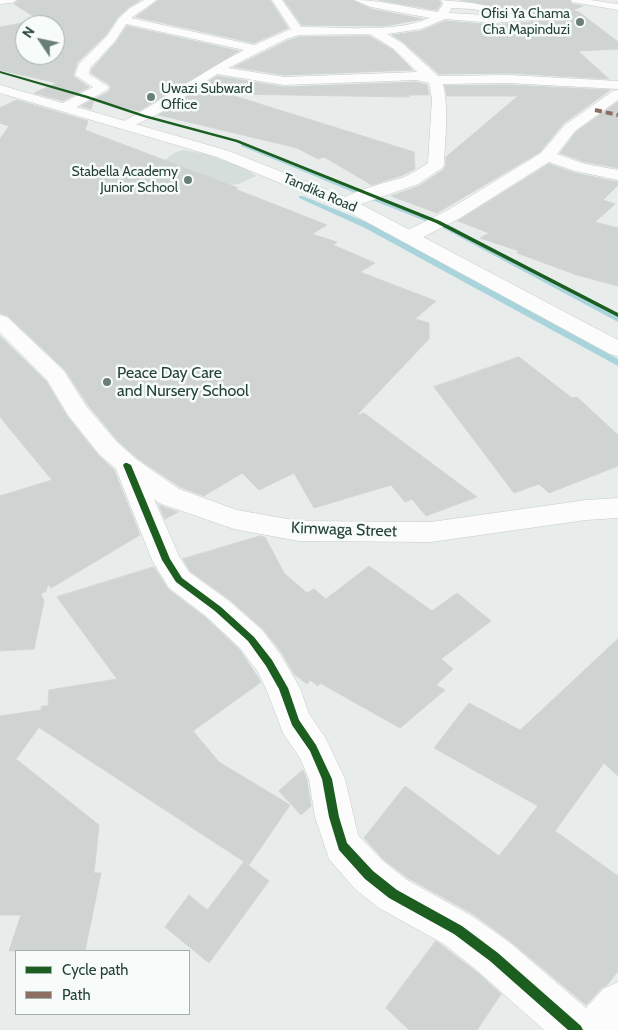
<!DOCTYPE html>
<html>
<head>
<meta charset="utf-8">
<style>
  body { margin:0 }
  #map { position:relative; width:618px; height:1030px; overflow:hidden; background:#e8edeb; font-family:Cabin,sans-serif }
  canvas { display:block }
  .legend { position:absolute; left:15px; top:950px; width:175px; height:65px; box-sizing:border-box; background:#f7fbf9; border:1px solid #a3b1ad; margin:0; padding:6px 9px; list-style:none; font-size:15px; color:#24423a }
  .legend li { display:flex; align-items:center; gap:10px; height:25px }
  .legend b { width:25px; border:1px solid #a3b1ad }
  .north { position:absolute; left:15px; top:15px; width:50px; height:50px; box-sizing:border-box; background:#f7fbf9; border:1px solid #a3b1ad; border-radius:50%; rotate:304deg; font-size:14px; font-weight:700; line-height:20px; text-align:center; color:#24423a }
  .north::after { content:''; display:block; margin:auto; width:18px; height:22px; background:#697e78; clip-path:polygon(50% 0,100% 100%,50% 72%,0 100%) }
</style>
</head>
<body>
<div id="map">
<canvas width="618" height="1030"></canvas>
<ul class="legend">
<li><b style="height:6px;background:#1b5e20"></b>Cycle path</li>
<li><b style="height:6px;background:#8d6e63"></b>Path</li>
</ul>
<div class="north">N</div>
</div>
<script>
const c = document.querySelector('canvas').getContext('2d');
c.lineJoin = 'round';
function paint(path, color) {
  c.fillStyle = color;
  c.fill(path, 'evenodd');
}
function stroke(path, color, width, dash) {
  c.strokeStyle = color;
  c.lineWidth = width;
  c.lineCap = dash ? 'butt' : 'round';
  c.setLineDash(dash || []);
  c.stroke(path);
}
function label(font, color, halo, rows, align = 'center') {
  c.font = font + ' Cabin,sans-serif';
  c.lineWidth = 5;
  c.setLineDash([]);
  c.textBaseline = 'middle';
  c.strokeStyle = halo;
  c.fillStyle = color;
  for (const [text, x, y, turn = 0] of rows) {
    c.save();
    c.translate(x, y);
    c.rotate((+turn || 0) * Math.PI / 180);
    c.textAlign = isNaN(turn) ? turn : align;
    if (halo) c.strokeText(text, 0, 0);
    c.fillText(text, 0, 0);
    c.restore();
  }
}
const built = new Path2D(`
  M183,150L206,154L245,168L256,176L239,184L221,186L155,168L174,153Z`);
const stream = new Path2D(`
  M241,144H245C309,168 371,195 435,219L436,223H445L618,316V322L441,227H429L428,222C365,198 304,171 241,146Z
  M299,196H303L371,224L618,359V366L365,228L299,198Z`);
const building = new Path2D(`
  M19,0H140L129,7L118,17L106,35L77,63L73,76L89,87L63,101L34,93L57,83L0,70V27L39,20L14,4ZM25,25H55V55H25Z
  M159,0H270L288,28L254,43L136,17Z
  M284,0H352L371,9L423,19L384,26L302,25Z
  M379,0H439L441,4L437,10Z
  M461,0H569L572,4L583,6L573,10L579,12L618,42V49L578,51L609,79L508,73L439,74L403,42L392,35L421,31L445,21L494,25L531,22L535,18L531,14Z
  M127,26L239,51L139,111L94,100L91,109L81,106L108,92L111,88L110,85L91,73L92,69L116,42Z
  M369,36L393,50L413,70L284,75L234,67L287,41L299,37Z
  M217,76L284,87L416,82L427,85L429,95H409V97L228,94L414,152L415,169L403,175L372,185L324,157L318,159L297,148L159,115Z
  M508,85L610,90L564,123L540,152L437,213L391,196L419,186L443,170L446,165V157L518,96H447L445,86Z
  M17,100L88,121L85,130L238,188L235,189L327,225L312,234L337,242L333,245L375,263L360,272L436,301L415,319L429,323V339L356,416L364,413L477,497L426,516L412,499L405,502L391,485L314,508L294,473L259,490L242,473L204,496L180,487L137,458L118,441L88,405L65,370L8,316L0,313V139L9,126L0,123V108Z
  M618,102V168L585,162L560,153L576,132Z
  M549,164L575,173L618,182V185L603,200L615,204L595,222L618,228V286L577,275L517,253L519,251L480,238L489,233L458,221Z
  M0,336L46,381L67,416L98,455L114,470L140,535L51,588L48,584L46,591L41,594L44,601L34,649L0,651V496L52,480L0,417Z
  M519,357L572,398L577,397L618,435V466L549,493L539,484L514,493L434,387Z
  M159,505L178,512L165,519Z
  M260,536L265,537L284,573L307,593L314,589L326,599L369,566L432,611L457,593L491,621L441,659L453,669L436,685L445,690L400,728L320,683L318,686L310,680L307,684L294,674L282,653L263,629L230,600L190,571L183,559Z
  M154,567L168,589L206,618L239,649L261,682L193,731L219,762L290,805L249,865L40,728V726L16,759L99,825L94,873H101L85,951H9L21,915H0V716L41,710L42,706H48L49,690L117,679L57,597Z
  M618,639V776L604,763L555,831L618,876V971L608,984L602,988L586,1005L510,941L473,914L408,878L384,860L364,838L405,786L499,856L538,806L434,748L469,703L520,730Z
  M303,770L307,780L311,806L301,815L279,791Z
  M244,862L269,881L209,963L165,927L189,895L207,910Z
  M436,941L478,973L501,994L477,1030H409L386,1008Z`);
const street = new Path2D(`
  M0,0H17L12,3L0,4Z
  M144,0H157L131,18L254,45L291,29L272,0H282L301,27C340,27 396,33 430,18L371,7L354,0C381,0 410,8 438,12L443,4L441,0L473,3L531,16L533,18L531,20L494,23L445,19L421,29L387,34L402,43L438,76L508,75L618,81V89L508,83L443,84C449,110 445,138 444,165L442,168L418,184L347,209L341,208L338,204C348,190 388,183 404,177C412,174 420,168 428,163L432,99L429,83L416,80L284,85L217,74L164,111L127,129L122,128L120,125L122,122C164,100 201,72 244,50L126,24L115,41L90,68L89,74L109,87L107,90L71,110H61L59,107L61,104L93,87L75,75L79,64L107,36L119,18L130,8ZM451,8L473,9L504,16L449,13ZM370,34L394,49L417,72L284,77L228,68L286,39L299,35Z
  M571,0H590L618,4V10L572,2Z
  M618,90V100L575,131L557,154L585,164L618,170V180L575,171L549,162L460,218L416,241L409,243L402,241L400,237L402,233L448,210L541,153L565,125L613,91Z
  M0,315L7,317L64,371L86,406L117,442L136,459L179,489L237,510L299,521L431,522L586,500L618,498V518L586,520L431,542L299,541L234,529L159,503L154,499L179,556L189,572L229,601L262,630L280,654L300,688L309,714L325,737L345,779L358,835L383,861L407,880L472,916L509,942L586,1008L603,989L618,982V1030H544L479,972L444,944L379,908L355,889L329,859L315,817L309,779L300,758L283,733L267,691L258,672L240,648L207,617L169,588L152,560L116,469L99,454L68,415L47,380L0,333Z`);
const secondary = new Path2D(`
  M0,85L229,151L353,200L618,340V356L610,354L341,208L217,157L0,93Z`);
const quiet = new Path2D(`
  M595,110L618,115`);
const cycleway = new Path2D(`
  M0,71L88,96L145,115L238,140L440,221L618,313V317L436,223L236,142L143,117L86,98L0,73Z
  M125,463H127L131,465L170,559L182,578L221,607L254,637L272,660L288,688L299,720L316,745L332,779L339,817L347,843L373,871L397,890L462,926L498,953L581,1026L583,1030H568L490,961L454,934L389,898L365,879L339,850L329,817L322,779L310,751L292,725L279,689L266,666L248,641L215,611L176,582L162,560L123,465Z`);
const markers = [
  [580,22,5,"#697e78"],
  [151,97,5,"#697e78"],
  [188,180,5,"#697e78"],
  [107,382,5,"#697e78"]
];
const farPoinames = [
  ["Ofisi Ya Chama",570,14],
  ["Cha Mapinduzi",570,30],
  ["Uwazi Subward",161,89,"left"],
  ["Office",161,105,"left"],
  ["Stabella Academy",178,172],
  ["Junior School",178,188]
];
const farStreetnames = [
  ["Tandika Road",320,193,23]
];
const poiNames = [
  ["Peace Day Care",117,373],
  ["and Nursery School",117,391]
];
const streetNames = [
  ["Kimwaga Street",344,530,2]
];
paint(built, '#d6dedb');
paint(stream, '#a9d4db');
paint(building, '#cfd4d2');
stroke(building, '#d1d6d4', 1);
stroke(street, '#c5cac8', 1);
stroke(secondary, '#c3cbc8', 1);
paint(street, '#fcfcfc');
paint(secondary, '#fcfcfc');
stroke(quiet, '#8d6e63', 4, [7, 4]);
paint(cycleway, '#1b5e20');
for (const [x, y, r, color] of markers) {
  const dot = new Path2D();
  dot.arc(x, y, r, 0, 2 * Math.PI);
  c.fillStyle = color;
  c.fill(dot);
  stroke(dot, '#f7fbf9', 2);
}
label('14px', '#24423a', '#f7fbf9', farPoinames, 'right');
label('14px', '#24423a', '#f7fbf9', farStreetnames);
label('16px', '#24423a', '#f7fbf9', poiNames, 'left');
label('16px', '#24423a', '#f7fbf9', streetNames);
</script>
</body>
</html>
